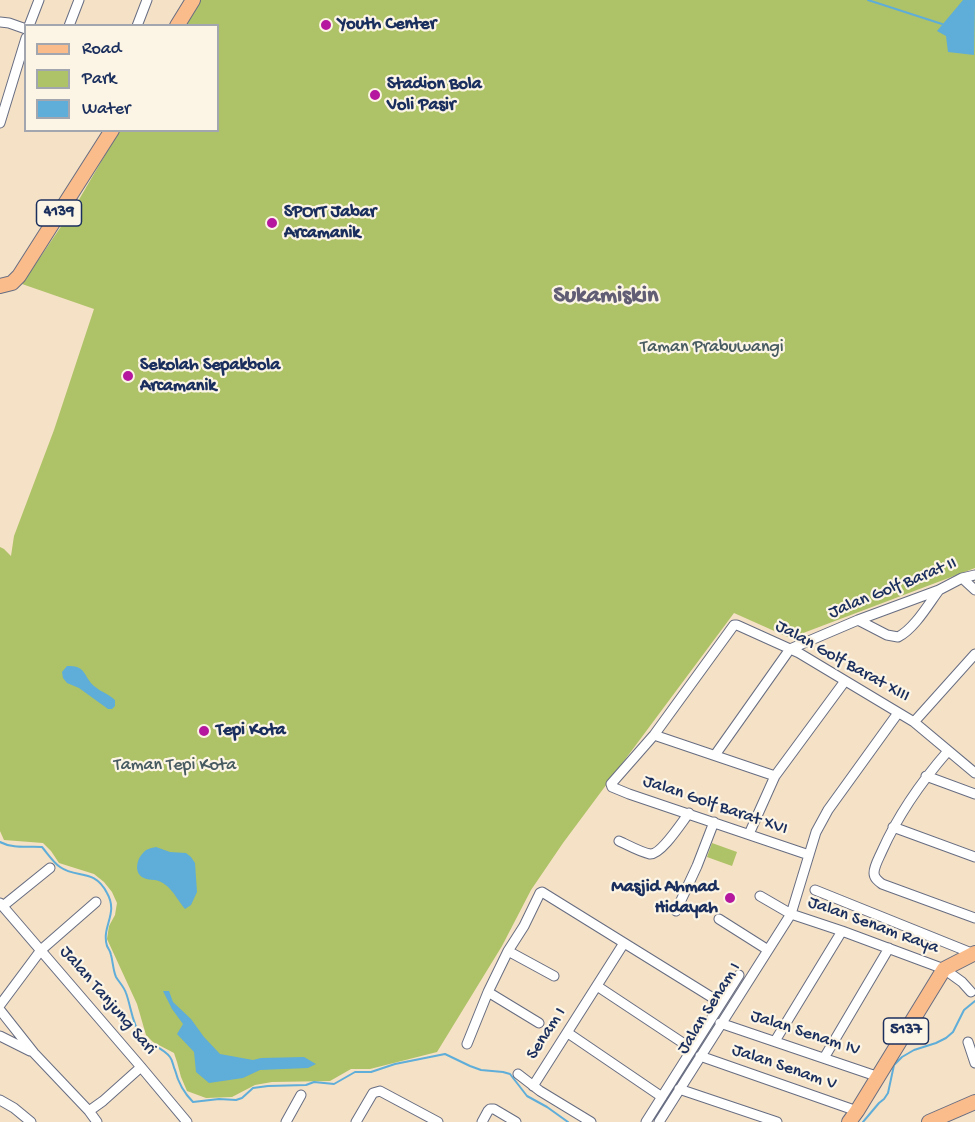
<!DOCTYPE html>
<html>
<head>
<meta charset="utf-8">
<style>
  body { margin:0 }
  #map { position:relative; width:975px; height:1122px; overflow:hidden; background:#f5e1c5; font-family:"Gochi Hand",sans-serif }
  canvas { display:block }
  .legend { position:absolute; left:24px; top:24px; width:195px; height:108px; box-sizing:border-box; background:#fcf5e5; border:2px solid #a2a6af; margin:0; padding:8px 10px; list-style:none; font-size:18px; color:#1b2f5e }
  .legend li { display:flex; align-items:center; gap:12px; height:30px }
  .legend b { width:30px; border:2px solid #a2a6af }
</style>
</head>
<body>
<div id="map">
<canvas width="975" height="1122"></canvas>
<ul class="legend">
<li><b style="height:8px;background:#fabc8b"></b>Road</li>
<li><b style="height:16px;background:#aec267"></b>Park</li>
<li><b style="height:16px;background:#5fadd9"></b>Water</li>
</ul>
</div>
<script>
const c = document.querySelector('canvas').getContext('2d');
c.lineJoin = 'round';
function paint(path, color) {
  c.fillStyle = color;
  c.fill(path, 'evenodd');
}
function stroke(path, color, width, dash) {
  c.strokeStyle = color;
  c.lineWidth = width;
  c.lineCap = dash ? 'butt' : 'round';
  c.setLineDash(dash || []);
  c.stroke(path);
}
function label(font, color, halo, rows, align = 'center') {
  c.font = font + ' "Gochi Hand",sans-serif';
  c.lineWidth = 4.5;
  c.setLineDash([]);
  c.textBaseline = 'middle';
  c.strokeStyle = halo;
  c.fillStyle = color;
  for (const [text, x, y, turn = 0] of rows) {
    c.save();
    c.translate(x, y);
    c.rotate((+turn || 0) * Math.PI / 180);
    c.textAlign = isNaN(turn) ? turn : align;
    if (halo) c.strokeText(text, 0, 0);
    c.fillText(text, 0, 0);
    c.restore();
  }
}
const green = new Path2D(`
  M199,0H975V568L790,638L734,613L563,843L531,890L502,946L437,1052L370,1069H351L330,1081L272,1082L255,1085L232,1097L206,1098L187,1091L181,1077L177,1062L174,1053L153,1042L146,1035L137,1004L107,939L109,926L115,915L117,903L112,892L104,882L94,874L59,863L51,851L43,843L4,840L0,831V547L4,549L11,556L14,536L54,430L94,309L22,284L77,203L119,131L218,130V26L184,25Z
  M712,843L737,852L732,866L707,857Z`);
const water = new Path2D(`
  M963,0H975L974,55L948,52L946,36L937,31Z
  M67,666C72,666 78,666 82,670C86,674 88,681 94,686C101,692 109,694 115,700V706L112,709H108L79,688L67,683L63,678L62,672Z
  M156,847L170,852L186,853L191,857L195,863L197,892L191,905L185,909C179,902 174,892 167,886C156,877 153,882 144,878C134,874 136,860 143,853C146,849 151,848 156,847Z
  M163,991H169L173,1002L191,1019L204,1037L220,1054L253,1060L261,1058L304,1057L316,1064L308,1068L260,1070L243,1078L209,1083L196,1072L194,1052L177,1034L183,1024L172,1009Z`);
const stream = new Path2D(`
  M868,0L942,24
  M0,842C13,849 28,846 42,847C48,854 53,862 60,867C77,879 94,868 107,893C119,914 101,926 107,946C109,950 110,950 111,955C113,962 113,970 116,977C119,982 124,987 126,993C131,1006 132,1024 141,1036C149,1045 163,1047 170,1057C173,1061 173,1066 175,1070C178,1082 184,1093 193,1102L219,1099L236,1100L242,1098L253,1088L268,1086L306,1085L314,1082L334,1084L355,1072H371L395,1064L445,1054L470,1066L481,1070L503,1072L510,1074L527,1096L547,1107L568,1122
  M863,1122L879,1103L884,1099L888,1093L894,1065L902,1057L914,1050L936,1043L946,1038L953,1032L964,1010L975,1001`);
const street = new Path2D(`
  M0,22L9,23L26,29
  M29,26L39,0
  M69,26L79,0
  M137,26L147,0
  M0,123L26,38
  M962,578L975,590
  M858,620L887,635L898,637C914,629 928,605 939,590
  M914,722L975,654
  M654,735L775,776
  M948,751C921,782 899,813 882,851C879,858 874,866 874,873C874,878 878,881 882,884L975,918
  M715,755L790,649L858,620L939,590L962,578L975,575
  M926,776L975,794
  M893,827L975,857
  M749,834L775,776L845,681
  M619,841C628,845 640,852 650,854C661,855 682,822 689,813
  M809,855L629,794L612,787L611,784L654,735L734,625H737L799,653L914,722L975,773
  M815,890L974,954
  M760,896L791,914L842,931L944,969L962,982L971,992
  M0,903L141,1067L187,1122
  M3,906L50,868
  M676,911L697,866L714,822
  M719,919L768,950
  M508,951L554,976
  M597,986L692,1049
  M488,992L539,1023
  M0,1005L41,950L96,902
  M0,1010L34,1053L89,1111L97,1122
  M720,1023L879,1077
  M568,1033L662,1097
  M0,1036L30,1051
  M775,1041L842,931
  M968,1042L975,1063
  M467,1044L488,992L508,951L524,926L540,893L542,892L721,1003
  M700,1056L857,1111
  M824,1058L889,948
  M518,1074L540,1091L591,1122
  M533,1086L624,943
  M679,1089L777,1122
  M0,1100L14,1108L31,1122
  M89,1111L103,1101L141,1067
  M286,1122L301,1095
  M356,1122L373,1093L380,1091L438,1122
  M482,1122L488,1111L490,1109H494L516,1122
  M646,1122L739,975
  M659,1122L791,914L816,832L828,810L898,713`);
const primary = new Path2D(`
  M177,26L193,0
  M0,286L12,283L19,276L112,130
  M849,1122L857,1111L944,969L975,953
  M929,1122L975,1102`);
const markers = [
  [326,25,6,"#b5179e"],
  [375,95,6,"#b5179e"],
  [272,223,6,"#b5179e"],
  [128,376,6,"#b5179e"],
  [204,731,6,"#b5179e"],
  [730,898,6,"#b5179e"]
];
const shields = [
  [59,213,45],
  [906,1031,45]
];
const shieldNames = [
  ["4139",59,213],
  ["5137",906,1031]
];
const poiNames = [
  ["Youth Center",338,25],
  ["Stadion Bola",387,85],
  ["Voli Pasir",387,106],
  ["SPOrT Jabar",284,213],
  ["Arcamanik",284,234],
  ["Sekolah Sepakbola",140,366],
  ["Arcamanik",140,387],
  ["Tepi Kota",216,731],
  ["Masjid Ahmad",718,888,"right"],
  ["Hidayah",718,909,"right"]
];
const parkNames = [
  ["Taman Prabuwangi",712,348],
  ["Taman Tepi Kota",175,766]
];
const streetNames = [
  ["Jalan Golf Barat II",893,589,-22],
  ["Jalan Golf Barat XIII",842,662,29],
  ["Jalan Golf Barat XVI",715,806,19],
  ["Jalan Senam Raya",873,926,20],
  ["Jalan Tanjung Sari",107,1001,49],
  ["Jalan Senam I",710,1009,-58],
  ["Senam I",547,1034,-57],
  ["Jalan Senam IV",805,1034,18],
  ["Jalan Senam V",784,1068,19]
];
const districtNames = [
  ["Sukamiskin",606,297]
];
paint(green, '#aec267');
paint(water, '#5fadd9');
stroke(stream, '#5fadd9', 2);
stroke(street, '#676d82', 11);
stroke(primary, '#676d82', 16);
stroke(street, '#fff', 9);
stroke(primary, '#fabc8b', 14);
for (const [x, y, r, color] of markers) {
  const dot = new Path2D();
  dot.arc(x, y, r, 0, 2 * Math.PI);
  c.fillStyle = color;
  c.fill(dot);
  stroke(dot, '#fcf5e5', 2);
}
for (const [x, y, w] of shields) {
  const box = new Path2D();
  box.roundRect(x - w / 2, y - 13, w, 26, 4.5);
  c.fillStyle = '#fcf5e5';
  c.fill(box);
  stroke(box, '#1b2f5e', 1.5);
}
label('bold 16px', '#1b2f5e', null, shieldNames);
label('bold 18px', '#1b2f5e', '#fcf5e5', poiNames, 'left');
label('18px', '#475b61', '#fcf5e5', parkNames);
label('18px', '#1b2f5e', '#fcf5e5', streetNames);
label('bold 24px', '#615d75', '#fcf5e5', districtNames);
</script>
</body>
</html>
